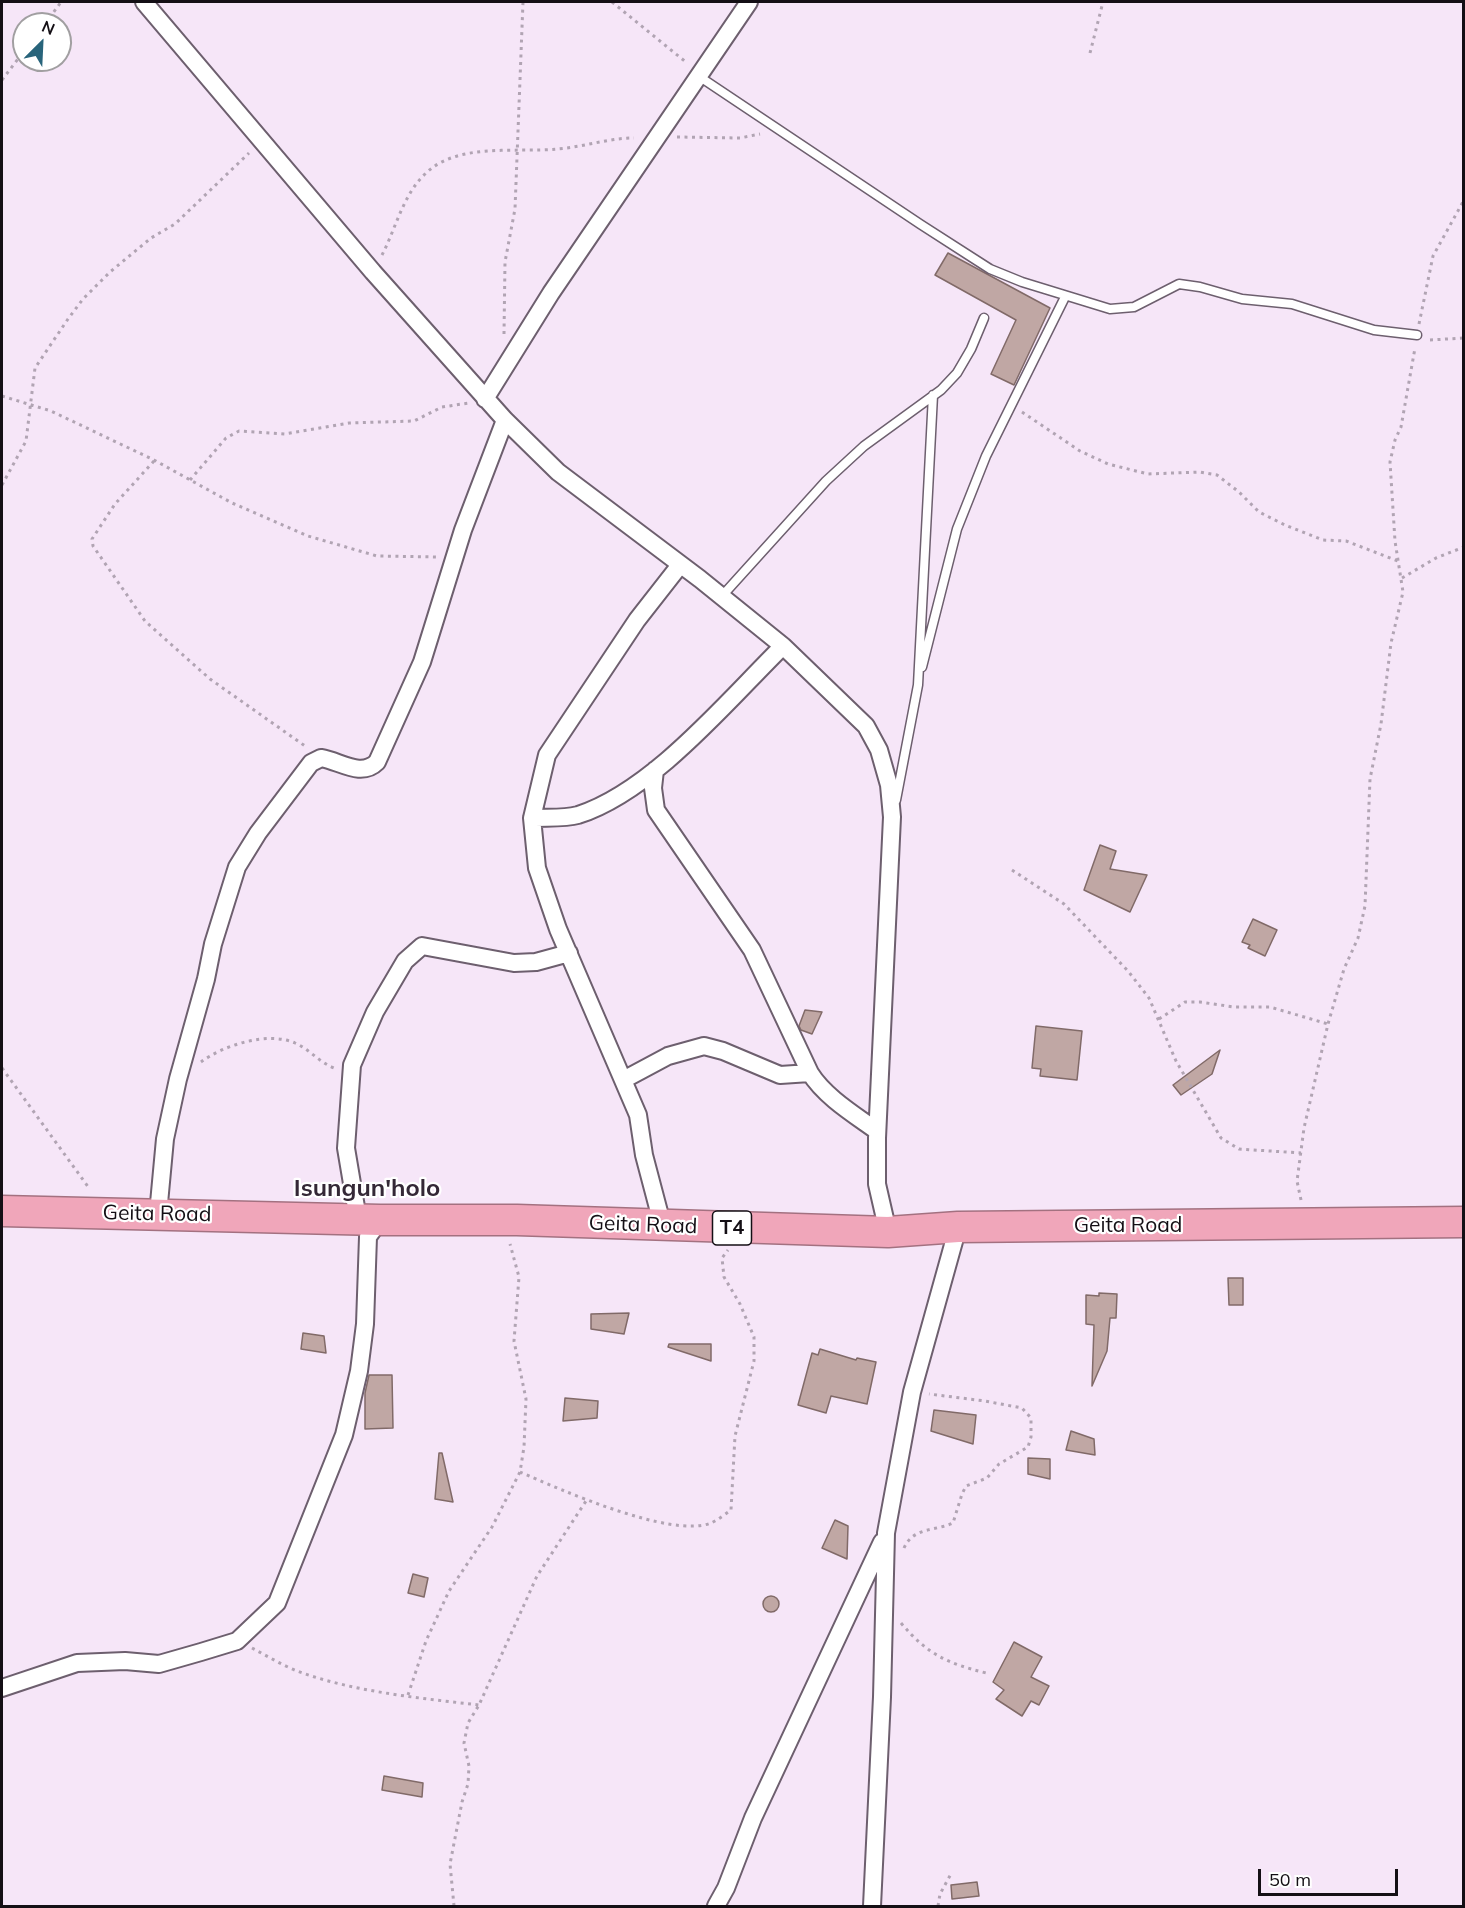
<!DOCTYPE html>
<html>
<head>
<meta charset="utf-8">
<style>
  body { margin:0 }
  #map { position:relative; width:1465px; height:1908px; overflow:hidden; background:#f6e6f8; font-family:Mulish,sans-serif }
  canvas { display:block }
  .frame { position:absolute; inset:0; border:3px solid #140f15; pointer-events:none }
  .north { position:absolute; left:12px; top:12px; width:60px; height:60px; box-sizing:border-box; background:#fff; border:2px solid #a19fa1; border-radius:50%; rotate:24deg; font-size:16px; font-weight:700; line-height:24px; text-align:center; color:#140f15 }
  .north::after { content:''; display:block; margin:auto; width:21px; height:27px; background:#28647b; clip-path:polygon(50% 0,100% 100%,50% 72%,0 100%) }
  .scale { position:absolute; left:1258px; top:1869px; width:140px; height:27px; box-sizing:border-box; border:3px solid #140f15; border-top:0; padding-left:8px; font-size:18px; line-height:21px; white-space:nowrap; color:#140f15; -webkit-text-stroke:4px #fff; paint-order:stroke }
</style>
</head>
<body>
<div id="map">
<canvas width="1465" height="1908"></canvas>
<div class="frame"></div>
<div class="north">N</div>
<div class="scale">50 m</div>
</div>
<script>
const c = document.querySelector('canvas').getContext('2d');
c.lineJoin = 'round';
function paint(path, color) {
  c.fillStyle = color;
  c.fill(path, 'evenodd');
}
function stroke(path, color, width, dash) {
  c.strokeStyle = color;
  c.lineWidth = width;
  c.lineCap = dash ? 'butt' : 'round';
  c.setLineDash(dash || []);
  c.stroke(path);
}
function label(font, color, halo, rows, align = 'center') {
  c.font = font + ' Mulish,sans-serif';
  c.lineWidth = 4.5;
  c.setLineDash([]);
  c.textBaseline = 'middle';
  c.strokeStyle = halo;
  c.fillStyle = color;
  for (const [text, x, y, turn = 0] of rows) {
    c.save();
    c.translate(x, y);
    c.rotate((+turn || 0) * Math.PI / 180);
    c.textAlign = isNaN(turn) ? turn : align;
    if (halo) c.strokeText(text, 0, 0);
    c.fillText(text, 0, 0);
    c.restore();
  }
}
const building = new Path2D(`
  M948,253L1050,308L1014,385L991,374L1016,320L935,275Z
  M1100,845L1116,851L1110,869L1147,875L1130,912L1084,890Z
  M1253,919L1277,930L1265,956L1248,948L1250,945L1242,942Z
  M805,1010L822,1012L812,1034L801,1030L799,1026Z
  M1036,1026L1082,1031L1077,1080L1040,1076L1041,1069L1032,1068Z
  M1220,1050L1212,1074L1181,1095L1173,1085Z
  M1228,1278H1243V1305H1229Z
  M1099,1293L1117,1294L1116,1318H1110L1107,1351L1092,1386L1094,1325L1086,1324V1295L1099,1296Z
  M629,1313L624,1334L591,1329V1314Z
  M303,1333L324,1336L326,1353L301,1349Z
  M669,1344H711V1361L668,1347Z
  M820,1349L856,1360L857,1358L876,1362L867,1404L831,1396L826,1413L798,1405L812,1353L818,1355Z
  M369,1375H392L393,1428L365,1429V1393Z
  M565,1398L598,1401L597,1418L563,1421Z
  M934,1410L976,1415L973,1444L931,1431Z
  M1071,1431L1094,1439L1095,1455L1066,1450Z
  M439,1453H442L453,1502L435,1499Z
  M1028,1458L1050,1459V1479L1028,1474Z
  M835,1520L848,1526L847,1559L822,1548Z
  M413,1574L428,1578L424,1597L408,1593Z
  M763 1604a8 8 0 1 1 16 0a8 8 0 1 1-16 0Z
  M1014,1642L1042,1657L1031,1677L1049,1686L1039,1705L1031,1701L1022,1716L996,1699L1004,1690L993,1682Z
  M384,1776L423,1783L422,1797L382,1790Z
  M977,1882L979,1896L952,1899L951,1885Z`);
const path = new Path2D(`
  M612,2L687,63
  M45,24L61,2
  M1090,53L1103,2
  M2,80L24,51
  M677,137L740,138L760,134
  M382,255C396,228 403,195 425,174C457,142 516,153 557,149C584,147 608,138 634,138
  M1419,324L1433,256L1464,200
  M504,334L505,262L515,209L523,2
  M1430,340L1464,338
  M2,396L51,411L154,460L232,503L308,536L377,556L437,557
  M1022,412L1080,451L1108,464L1148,474L1200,472L1217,475L1239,492L1259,512L1285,525L1323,540L1346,541L1398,561
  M154,461L115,504L92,539L93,546L145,621L210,679L305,746
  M190,480L226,438L239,431L285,434L349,423L414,421L442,407L469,403
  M2,485L26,441L35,368L68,319L83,299L110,272L151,238L175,224L249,153
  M1402,578L1436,558L1464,547
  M1012,870L1064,904L1128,971L1149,998L1176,1061L1221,1138L1239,1149L1301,1153
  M1159,1019L1185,1002H1200L1234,1007H1270L1328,1024
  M201,1062C224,1045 268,1031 295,1043C309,1049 319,1062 334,1068
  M2,1068L89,1188
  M1301,1200L1297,1181L1304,1128L1328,1024L1344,969L1358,938L1365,906L1370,779L1381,724L1391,643L1403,592L1395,541L1390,462L1395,440L1401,427L1415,348
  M520,1472C559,1489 671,1539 711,1523C718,1520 725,1514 731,1510L735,1436L754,1361V1337L740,1304L724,1277L722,1258L728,1250
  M904,1548C913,1527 936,1531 953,1523L962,1494L966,1486L987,1478L999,1464L1028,1447L1031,1437V1418L1022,1408L985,1401L929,1394
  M901,1623C928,1655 947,1663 986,1673
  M252,1648C267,1656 282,1665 297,1671C354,1692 419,1698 479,1705
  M408,1695L426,1641L449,1591L492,1527L520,1472L524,1447L526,1399L514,1341L519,1277L510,1244
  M454,1906L450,1864L462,1802L468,1784L469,1766L464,1743L468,1723L479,1705L537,1576L586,1501
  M938,1906L940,1894L952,1872`);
const lane = new Path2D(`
  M700,77L920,224L990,269L1022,282L1110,309L1134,307L1179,284L1200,287L1242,299L1292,304L1374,330L1417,335
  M722,596L826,481L864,446L941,390L957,373L971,349L984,318
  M922,667L957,529L986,456L1065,297
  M896,800L918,685L933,395`);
const street = new Path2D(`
  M144,2L373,272L505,420L558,472L700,579L783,646L866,726L879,750L889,785L892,817L877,1138V1184L888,1232
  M485,399L551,293L749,2
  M655,770L653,788L656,810L752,950L810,1073C825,1097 855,1115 877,1131
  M532,818C546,817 564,819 578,815C653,791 727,701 783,646
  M625,1079L668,1056L704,1046L723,1051L780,1075L810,1073
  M158,1214L165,1139L178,1079L206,979L213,944L237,867L258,833L311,763L321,758C340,761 361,778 377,762L422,662L463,530L505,420
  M358,1219L346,1148L352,1065L375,1012L405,961L422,946L514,963L536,962L569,953
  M663,1227L644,1155L638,1115L558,929L537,868L532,818L547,755L637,620L680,565
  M2,1688L77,1663L125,1661L159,1664L201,1652L237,1641L277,1603L344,1435L359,1371L365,1324L368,1237L380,1220
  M716,1906L726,1888L753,1818L882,1542
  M872,1906L882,1697L886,1533L912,1392L958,1227`);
const highway = new Path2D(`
  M2,1211L380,1220H517L888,1232L958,1227L1464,1222`);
const shields = [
  [732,1228,39]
];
const shieldNames = [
  ["T4",732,1228]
];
const streetNames = [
  ["Geita Road",157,1214,1],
  ["Geita Road",643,1225,2],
  ["Geita Road",1128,1226]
];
const quarterNames = [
  ["Isungun'holo",367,1189]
];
paint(building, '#c0a7a4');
stroke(building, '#816a68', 1.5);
stroke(lane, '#6d5f6e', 11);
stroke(street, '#6d5f6e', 20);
stroke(highway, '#a37180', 33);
stroke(path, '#b1a4b3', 3, [3, 4.5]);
stroke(lane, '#fff', 8);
stroke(street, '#fff', 16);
stroke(highway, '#f0a6ba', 30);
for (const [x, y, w] of shields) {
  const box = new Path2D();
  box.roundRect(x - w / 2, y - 17, w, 34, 4.5);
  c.fillStyle = '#fff';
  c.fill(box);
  stroke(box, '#140f15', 1.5);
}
label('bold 20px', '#140f15', null, shieldNames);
label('21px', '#140f15', '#fff', streetNames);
label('bold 24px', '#342836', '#fff', quarterNames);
</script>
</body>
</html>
